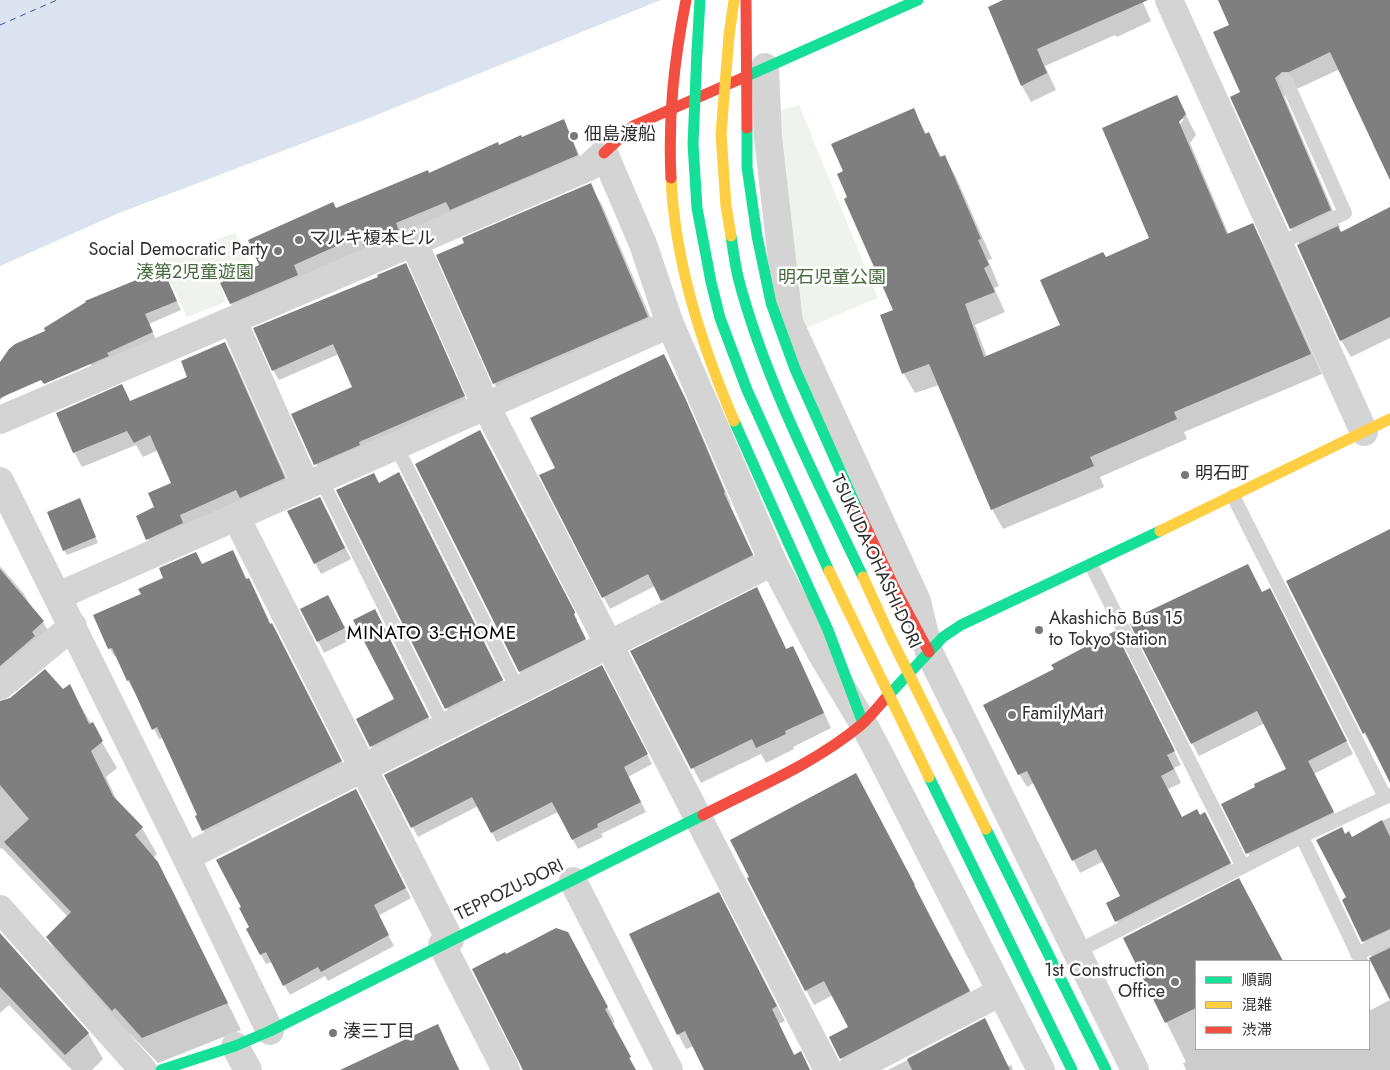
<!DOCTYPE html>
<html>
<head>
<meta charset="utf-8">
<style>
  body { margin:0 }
  #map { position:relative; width:1390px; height:1070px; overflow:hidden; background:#fff; font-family:Jost,"Noto Sans JP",sans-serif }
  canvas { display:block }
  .legend { position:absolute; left:1195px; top:960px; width:175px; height:90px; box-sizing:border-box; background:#fff; border:1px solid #acacac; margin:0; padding:6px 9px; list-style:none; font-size:15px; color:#2f2f2f }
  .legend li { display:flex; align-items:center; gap:10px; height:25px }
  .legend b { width:25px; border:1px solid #acacac }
</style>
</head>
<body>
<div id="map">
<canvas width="1390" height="1070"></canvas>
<ul class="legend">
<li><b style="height:6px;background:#16e098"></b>順調</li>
<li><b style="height:6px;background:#ffcf43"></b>混雑</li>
<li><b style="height:6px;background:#f24e42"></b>渋滞</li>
</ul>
</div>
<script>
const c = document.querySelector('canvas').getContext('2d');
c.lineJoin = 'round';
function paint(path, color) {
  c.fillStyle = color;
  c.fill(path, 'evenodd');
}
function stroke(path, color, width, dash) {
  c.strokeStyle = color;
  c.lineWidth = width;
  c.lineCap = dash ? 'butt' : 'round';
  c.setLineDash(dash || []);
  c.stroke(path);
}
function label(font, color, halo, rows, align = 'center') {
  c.font = font + ' Jost,"Noto Sans JP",sans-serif';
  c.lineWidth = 5;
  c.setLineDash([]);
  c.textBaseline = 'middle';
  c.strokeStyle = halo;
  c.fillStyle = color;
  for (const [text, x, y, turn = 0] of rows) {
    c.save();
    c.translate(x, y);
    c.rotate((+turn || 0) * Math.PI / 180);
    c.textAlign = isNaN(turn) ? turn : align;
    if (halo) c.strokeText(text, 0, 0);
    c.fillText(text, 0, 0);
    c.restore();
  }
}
const green = new Path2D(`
  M799,105L878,298L804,329L777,112Z
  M235,233L251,267L219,282L226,302L187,317L160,260Z`);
const water = new Path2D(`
  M0,0H661L364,120L119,213L0,266Z`);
const shadow = new Path2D(`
  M1006,0H1142L1151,21L1117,37L1115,35L1045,66L1056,90L1031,102L1022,86Z
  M1219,0H1390V179L1373,145L1375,144L1340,69L1299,88L1292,89L1284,96L1340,227L1338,228L1341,233L1390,208V338L1351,357L1341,340L1298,246L1300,245L1291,228L1242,93L1230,25Z
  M1177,97L1196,135L1190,143L1229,235L1252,225L1264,245L1322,374L1184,432L1187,439L1100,477L1104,487L1003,529L992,509L939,385L915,393L904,374L882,316L895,311L849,198L844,172L913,110L927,135L928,134L942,158L944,157L956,177L992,259L988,260L999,286L994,288L1005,312L975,325L987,357L1062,326L1105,259L1151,239ZM1181,119H1184L1177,128L1175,127Z
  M563,121L570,133L584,167L372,258L366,248L300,278L238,316L231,304L222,284L261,266L336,209L499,146L522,139Z
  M590,185L602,205L659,337L506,403L494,383Z
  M162,270L181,310L149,324L157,342L97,373L74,343L0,400V364L60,325Z
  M411,274L469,406L321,474L293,414L353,388L339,354L279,380L273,370Z
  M225,343L233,358L293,493L156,553L148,539L156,508L172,483L158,450L143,457L136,445L82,467L74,452L122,386L131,403L189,377Z
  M670,368L701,433L731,504L730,505L759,567L669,612L655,586L610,609L541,476L556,468Z
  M483,437L577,619V623L588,645L523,678L416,465Z
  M379,484L405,485L509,692L453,720L338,490Z
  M82,505L98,543L67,555L64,550Z
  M326,509L351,559L321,574L289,512Z
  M1390,531V780L1364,733Z
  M233,552L247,580L249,579L255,590L271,625L277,635L347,772L209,841L196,816L198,815L163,738L159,739L135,690L134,691L128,681L117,656H114L108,645L202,565Z
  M0,566L24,594L33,610L43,622L58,648L49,663L16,691L0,671Z
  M757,589L787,650L793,647L801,662L831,728L793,747L794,749L766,763L761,754L701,783L693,768Z
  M1263,593L1277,603L1353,754L1314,774L1340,825L1255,866L1223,805L1287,769L1265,723L1199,756L1192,743Z
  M334,607L350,640L324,653L302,609Z
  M375,610L434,728L377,757L357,719L396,700Z
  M1122,646L1181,765L1174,768L1181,783L1168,789L1182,818L1200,816L1205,814L1237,876L1124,934L1107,903L1122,896L1104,861L1080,873L1034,783L1027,787L1019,774Z
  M607,677L652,764L628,777L646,812L601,834L603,837L578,849L558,812L497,842L478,806L418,837L386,776Z
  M69,686L117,768L106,777L118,803L142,828L157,854L153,858L172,889L241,1030L158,1063L130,1034L127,1036L62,963L47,937L68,917L2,848L0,849V712L63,691Z
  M864,789L977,1005L848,1070L830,1037L850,1027L833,995L814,1005L748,879Z
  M361,801L411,898L378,916L394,946L328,981L325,976L290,995L272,962L266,964L247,930Z
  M1390,817V998L1372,958L1363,941L1348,897L1345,835L1352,838Z
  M1250,899L1283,961H1196V1049H1369V1011L1390,1000V1070H1186L1183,1063L1186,1062L1125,938Z
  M727,908L785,1021L779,1024L795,1056L800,1053L810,1070H705L694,1046L686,1049L678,1034Z
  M0,934L88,1033L103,1059L92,1070H72L9,1005L0,1013Z
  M576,948L615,1022L612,1023L636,1070H522L505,956Z
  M984,1020L1008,1066L1011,1065L1013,1070H888Z
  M437,1026L460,1070H343Z`);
const ferry = new Path2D(`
  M0,25L57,0`);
const building = new Path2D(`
  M1003,0H1148L1037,49L1047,73L1021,86L988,7Z
  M1218,0H1390V180L1330,52L1289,72H1282L1275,78L1331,210L1290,229L1230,97L1240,92L1213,32L1229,25Z
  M1177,95L1186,114L1179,122L1227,234L1253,223L1311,354L1174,412L1177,419L1090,457L1094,466L991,510L929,364L902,374L880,315L893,310L844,199L847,197L837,174L843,171L831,144L914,108L925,134L929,132L940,157L945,155L981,239L978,240L989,265L984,268L995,292L965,304L984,357L1060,325L1040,280L1103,252L1106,257L1149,238L1102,128Z
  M564,119L578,155L450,210L446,202L396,223L399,231L364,247L359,236L294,265L298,275L230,304L220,283L259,265L248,240L333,202L336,208L428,170L429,173L498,142L499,145L521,135L522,137Z
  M591,183L648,317L493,384L436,255L464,243L462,238Z
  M1390,207V317L1340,341L1297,245L1338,226L1341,232Z
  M406,263L465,396L359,442L360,445L314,465L291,414L352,387L333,344L272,371L253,328L378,277L377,275Z
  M163,269L177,301L145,314L153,332L107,353L109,356L44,384L41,380L0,398V362L9,349L15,344L45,331L44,328L86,302L85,301Z
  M225,342L285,478L240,498L236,490L180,515L183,523L146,540L136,516L154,507L148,493L171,483L150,435L134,443L127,431L73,453L56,413L122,384L130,401L187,377L181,361Z
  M664,354L687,402L725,492L724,493L753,555L661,601L648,574L602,598L539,475L555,468L530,418Z
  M480,430L575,612L574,615L586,639L519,672L415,464Z
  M399,472L503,680L445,709L336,490L374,473L379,483Z
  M320,497L345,548L314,564L287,511Z
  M80,498L96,537L63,551L47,512Z
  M1390,529V783L1365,732L1363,734L1286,581Z
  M233,550L246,579L249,578L270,624L272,623L342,761L202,831L195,816L197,815L157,727L152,730L129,680L127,681L112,648L108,649L93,615L141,594L138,589L163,578L159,568L196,552L202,564Z
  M1248,564L1262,592L1270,588L1347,741L1308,761L1334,812L1246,854L1221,804L1255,787L1254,784L1286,769L1257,711L1191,744L1130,624L1133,622L1132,619Z
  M0,569L44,621L32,632L35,636L0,666Z
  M757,587L786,649L793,646L824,713L785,731L786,734L756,748L752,739L691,769L630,651Z
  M328,595L345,628L317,642L300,609Z
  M375,609L429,717L370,747L356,719L394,699L353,620Z
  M1115,631L1175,751L1167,755L1174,769L1161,776L1182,817L1197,809L1200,815L1205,812L1231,863L1115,922L1106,903L1120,896L1096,849L1072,861L1027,771L1018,775L983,705L1054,669L1051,665Z
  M602,665L648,754L624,767L641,802L597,824L598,827L572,840L552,802L491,833L472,797L411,828L384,775Z
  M45,669L63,689L70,684L89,724L93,722L103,741L91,751L113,796L143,827L135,835L158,862L228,1003L142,1038L115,1008L112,1011L46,937L71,912L4,842L29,819L0,785V701L10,698Z
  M856,773L915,885H914L936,928L970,991L840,1059L829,1037L848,1027L824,981L805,991L747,878L749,877L730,840Z
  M356,789L406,888L374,905L389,935L321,972L318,967L283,986L266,952L260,955L246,929L249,927L239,908L241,907L216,860Z
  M1382,820L1390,837V929L1362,942L1342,900L1346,897L1316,840L1342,827L1345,834L1349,831L1352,837Z
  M1239,878L1283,961H1196V1008L1165,1023L1123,938Z
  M719,892L777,1006L772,1009L794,1055L801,1051L810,1070H704L685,1031L677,1035L629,934Z
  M556,928L568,932L608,1007L605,1009L631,1057L629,1058L636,1070H523L472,969L505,952L506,954Z
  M0,933L89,1033L65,1055L0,987Z
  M1390,948V1000L1369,958Z
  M985,1018L1010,1070H912L907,1059Z
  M438,1024L459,1070H340Z`);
const lane = new Path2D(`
  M1278,244L1345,213L1286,80
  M396,446L518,690
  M321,479L444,727
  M1233,496L1385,797
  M1091,565L1243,867
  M1302,837L1361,961
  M1076,952L1305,835L1390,795
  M1357,954L1390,938`);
const street = new Path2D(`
  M1169,0L1364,432
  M765,67L768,137L789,322L917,601L929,652L1135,1070
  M414,243L486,406L828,1070
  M233,321L306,486
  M0,420L589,167L604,153L643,244L670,324L773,562L821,653L863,723L881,757L1041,1070
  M0,481L186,857L270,1031
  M236,517L450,940
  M58,596L670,324
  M0,686L73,626
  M186,857L773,562
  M573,881L669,1070
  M0,909L143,1070
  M442,945L506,1070
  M235,1046L248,1070
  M851,1070L1001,992`);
const fast = new Path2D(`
  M697,51L700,0
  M747,76L918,0
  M788,542L828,630L863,723
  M885,699L943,637L961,625L1160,531
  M161,1070L235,1046L270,1031L703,815`);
const slow = new Path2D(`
  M729,36L734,0
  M1160,531L1390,419`);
const jam = new Path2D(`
  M604,153L633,126L747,76
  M855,504L894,587L929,652
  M703,815C757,787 814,764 861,725C870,717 877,708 885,699`);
const fastBridge = new Path2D(`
  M697,51L693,144L697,208L711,282L720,318L747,390L829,571
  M747,128V167L757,236L771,303L795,369L855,504
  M731,236C733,250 735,264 738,277C765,381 817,480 863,577
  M734,421L788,542
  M929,777L1072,1070
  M986,829L1106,1070`);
const slowBridge = new Path2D(`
  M729,36L721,134L726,206L731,236
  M671,178C675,263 701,343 734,421
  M829,571L929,777
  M863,577L890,636L986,829`);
const jamBridge = new Path2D(`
  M746,0L747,128
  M671,178C668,115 674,61 686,0`);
const markers = [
  [574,136,5,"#787878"],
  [299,240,5,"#787878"],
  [278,251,5,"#787878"],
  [1185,475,5,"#787878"],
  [1039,630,5,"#787878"],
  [1012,715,5,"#787878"],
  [1175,982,5,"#787878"],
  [333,1033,5,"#787878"]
];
const poiNames = [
  ["佃島渡船",584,136],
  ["マルキ榎本ビル",309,240],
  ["Social Democratic Party",268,251,"right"],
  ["明石町",1195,475],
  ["Akashichō Bus 15",1049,620],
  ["to Tokyo Station",1049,641],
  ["FamilyMart",1022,715],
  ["1st Construction",1165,972,"right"],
  ["Office",1165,993,"right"],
  ["湊三丁目",343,1033]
];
const parkNames = [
  ["湊第2児童遊園",195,274],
  ["明石児童公園",832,279]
];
const streetNames = [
  ["TSUKUDA-OHASHI-DORI",875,562,65],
  ["TEPPOZU-DORI",510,891,-26]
];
const neighbourhoodNames = [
  ["MINATO 3-CHOME",432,634]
];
paint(green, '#eef4ed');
paint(water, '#dbe2f0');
paint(shadow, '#0003');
stroke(ferry, '#41598d', 1, [6, 5]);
paint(building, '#7f7f7f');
stroke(lane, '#d4d4d4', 14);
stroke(street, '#d4d4d4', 28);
stroke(fast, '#16e098', 11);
stroke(slow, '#ffcf43', 11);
stroke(jam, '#f24e42', 11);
stroke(fastBridge, '#16e098', 11);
stroke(slowBridge, '#ffcf43', 11);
stroke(jamBridge, '#f24e42', 11);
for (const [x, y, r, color] of markers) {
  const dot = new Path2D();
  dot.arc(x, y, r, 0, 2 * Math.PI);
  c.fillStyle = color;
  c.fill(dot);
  stroke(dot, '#fff', 2);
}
label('18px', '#2f2f2f', '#fff', poiNames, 'left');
label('18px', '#46693e', '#fff', parkNames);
label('18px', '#2f2f2f', '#fff', streetNames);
c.letterSpacing = '1px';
label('19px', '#000', '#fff', neighbourhoodNames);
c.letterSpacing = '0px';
</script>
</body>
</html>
